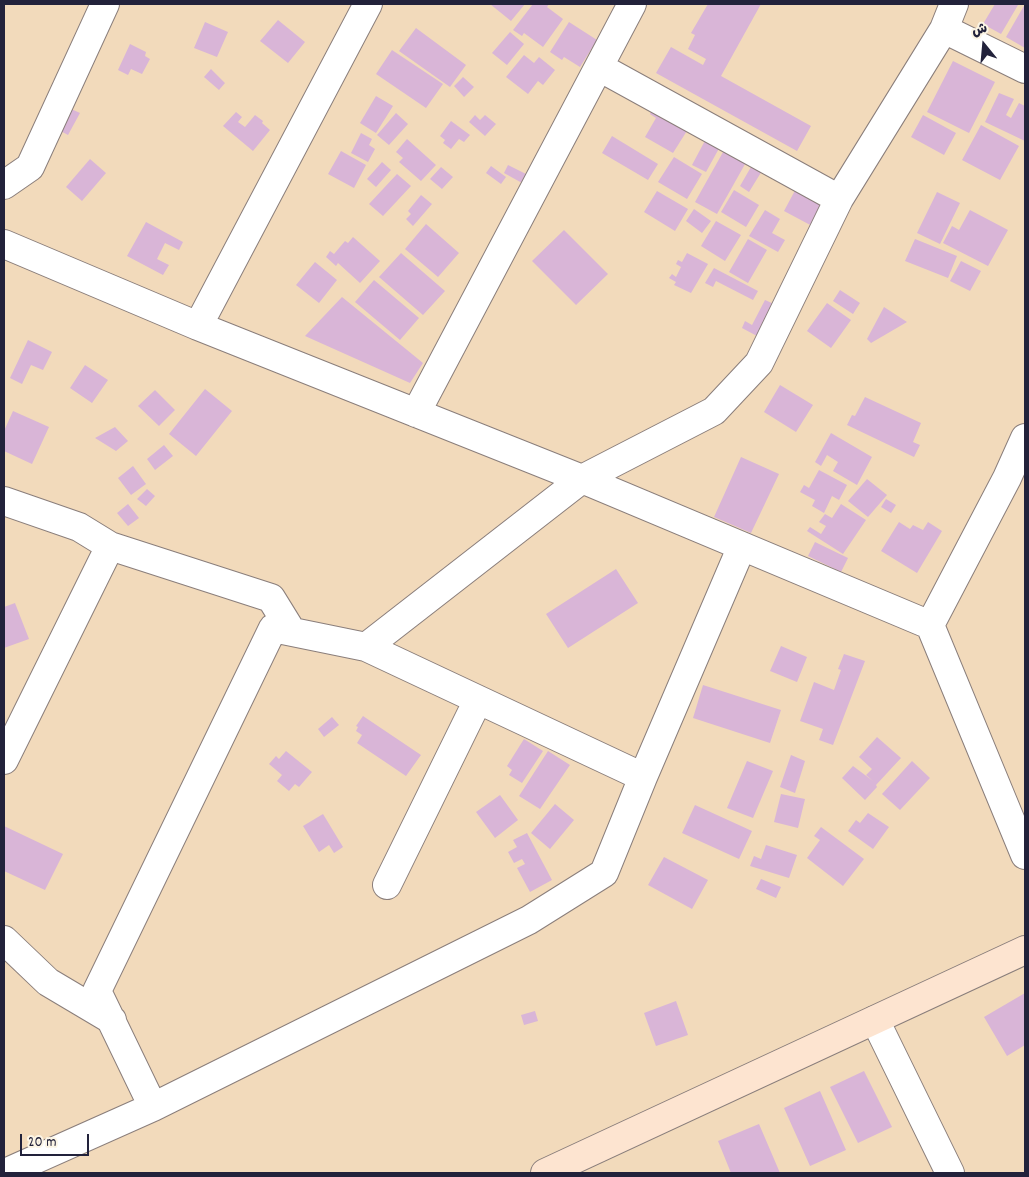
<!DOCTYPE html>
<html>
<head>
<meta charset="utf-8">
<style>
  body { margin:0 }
  #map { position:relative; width:1029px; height:1177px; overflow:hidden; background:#f2dabb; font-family:Dekko,"Playpen Sans Arabic",sans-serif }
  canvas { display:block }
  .frame { position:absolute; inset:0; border:5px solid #22223b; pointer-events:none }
  .north { position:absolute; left:959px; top:20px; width:50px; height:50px; -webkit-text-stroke:4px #fcf5e5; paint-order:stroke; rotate:343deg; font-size:14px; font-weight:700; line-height:20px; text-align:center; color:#22223b }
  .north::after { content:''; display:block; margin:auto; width:18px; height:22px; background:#22223b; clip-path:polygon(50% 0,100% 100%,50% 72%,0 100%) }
  .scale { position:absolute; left:20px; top:1134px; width:69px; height:22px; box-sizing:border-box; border:2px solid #22223b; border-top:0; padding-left:6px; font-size:15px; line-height:18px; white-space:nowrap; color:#22223b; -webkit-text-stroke:4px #fcf5e5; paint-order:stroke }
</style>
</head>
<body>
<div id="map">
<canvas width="1029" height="1177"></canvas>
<div class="frame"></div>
<div class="north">ش</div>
<div class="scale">20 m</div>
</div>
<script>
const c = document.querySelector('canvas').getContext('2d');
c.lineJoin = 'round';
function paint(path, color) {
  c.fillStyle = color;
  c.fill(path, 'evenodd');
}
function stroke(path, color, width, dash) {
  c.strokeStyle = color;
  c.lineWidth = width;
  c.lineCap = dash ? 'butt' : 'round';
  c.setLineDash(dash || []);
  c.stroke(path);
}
const building = new Path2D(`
  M490,4H525L511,21Z
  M533,4H549L547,7L563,19L543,47L524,33L522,36L513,30Z
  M708,4H761L721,76L811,126L797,151L656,73L671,47L703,65L706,59L688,49L695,35L691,33Z
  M995,4H1016L1018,5L1001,34L983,24Z
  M1025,4V48L1006,37Z
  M278,20L305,42L288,63L260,41Z
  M205,22L228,32L217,57L194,48Z
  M569,22L597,40L580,67L564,57L562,60L550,52Z
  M416,28L466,65L450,87L399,51Z
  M510,32L524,44L507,65L492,53Z
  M130,44L146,52L145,56L150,59L142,74L131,69L128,75L118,70Z
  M392,50L443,84L426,108L376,74Z
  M524,55L534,63L539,57L555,70L543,85L538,81L528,94L506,77Z
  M953,61L995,82L969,133L927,112Z
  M211,69L225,83L219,90L204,77Z
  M463,77L474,87L464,97L454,86Z
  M999,93L1014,99L1006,115L1011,118L1019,103L1025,106V141L985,122Z
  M376,96L393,106L376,133L360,123Z
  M655,105L690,126L673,153L645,137L656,118L650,114Z
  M69,108L80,113L68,135L57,129Z
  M236,112L242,117L238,122L245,127L255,115L263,121L262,123L270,130L253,151L223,126Z
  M396,113L408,124L389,145L377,135Z
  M475,115L480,120L485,115L496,124L485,136L469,122Z
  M923,115L956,133L944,155L911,137Z
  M451,121L470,135L464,142L459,139L451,149L443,143L445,140L440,136Z
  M981,125L1019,146L1000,180L962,160Z
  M361,133L372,139L369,145L375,149L368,162L351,153Z
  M708,135L722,143L706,172L692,165Z
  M612,136L658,164L648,180L602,153Z
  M407,139L436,165L421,181L399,162L403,158L396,152Z
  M727,145L749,157L717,214L695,202Z
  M341,151L366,165L354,188L328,174Z
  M674,157L702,174L687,199L658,182Z
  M90,159L106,173L82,201L66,187Z
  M755,160L765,166L749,192L740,186Z
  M382,162L391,170L376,187L367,179Z
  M508,165L526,174L522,183L504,173Z
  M491,166L506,177L501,184L486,173Z
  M441,167L453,177L442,189L430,179Z
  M397,174L411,186L383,216L369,204Z
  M799,183L829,198L814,227L784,211Z
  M734,190L759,205L746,227L721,212Z
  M657,191L688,209L675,231L644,212Z
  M937,192L960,203L940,244L917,233Z
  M421,195L432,204L413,226L406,219L411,214L408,211Z
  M694,209L711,221L702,233L686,221Z
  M765,210L780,219L772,233L785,240L778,252L749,236Z
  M970,210L1008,230L988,266L943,243L952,226L959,230Z
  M716,221L741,235L725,261L701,246Z
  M146,222L183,242L179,250L165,243L157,259L169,265L163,275L127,256Z
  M426,224L459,253L438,277L405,249Z
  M564,230L608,274L576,305L532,261Z
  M353,237L380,261L360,283L338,263L336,266L326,257L330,251L334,254L345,241L348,243Z
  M748,239L767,250L748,283L729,272Z
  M915,239L957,256L948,278L905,261Z
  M401,253L445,291L423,315L379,277Z
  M687,253L708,264L691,293L674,285L676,282L669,278L672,274L676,277L681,267L676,264L678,260L682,262Z
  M961,261L981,271L970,291L950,281Z
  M315,262L337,280L319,303L296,285Z
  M714,268L758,291L753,300L716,281L713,287L705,283Z
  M374,280L419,318L400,340L355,302Z
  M840,290L860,303L853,314L833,301Z
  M342,297L423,363L410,383L305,336Z
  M765,300L774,304L757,336L742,328L745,321L752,325Z
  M827,303L851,320L831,348L807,331Z
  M884,307L907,322L871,343L867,339Z
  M28,340L52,352L43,370L31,365L22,384L10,378Z
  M85,365L108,380L92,403L70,388Z
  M780,385L813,405L796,432L764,412Z
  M205,389L232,411L196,456L169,434Z
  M155,390L175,410L159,426L138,406Z
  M865,397L921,423L913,442L920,445L914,457L847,425L852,415L855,416Z
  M13,411L49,427L32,464L4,451V431Z
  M115,427L128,441L116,451L95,438Z
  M831,433L872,457L857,485L833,471L838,462L827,455L821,466L815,462Z
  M164,445L173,456L155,470L147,459Z
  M741,457L779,474L751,533L714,517Z
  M133,466L146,484L131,495L118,478Z
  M819,470L847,485L839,500L832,496L824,513L812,506L815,500L800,492L804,485L809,488Z
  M867,479L887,495L868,517L848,501Z
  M147,489L155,496L146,506L137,499Z
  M886,499L896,505L891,513L881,507Z
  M128,504L139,518L128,526L117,513Z
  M841,504L866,520L843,554L807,531L810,527L821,534L826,526L819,522L825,514L832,518Z
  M899,522L910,529L913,525L923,530L928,522L942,531L917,573L881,551Z
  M815,542L848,558L841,572L808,556Z
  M616,569L638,603L568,648L546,614Z
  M15,603L29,639L4,648V607Z
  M781,646L807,657L797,682L770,671Z
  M844,654L865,661L833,745L819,740L823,729L800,721L814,682L834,690L841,670L838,669Z
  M703,685L781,710L770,743L693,718Z
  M363,716L421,755L406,776L357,743L362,735L356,731L358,727L356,726Z
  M332,717L339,725L324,737L318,729Z
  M877,737L901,758L876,785L877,787L865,800L842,778L853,766L873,781L866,775L872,769L859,757Z
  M524,739L543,751L522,783L509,775L512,770L507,766Z
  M286,751L312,772L299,787L295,784L289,791L277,781L282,775L269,764L276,756L279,759Z
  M548,751L570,765L540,809L519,796Z
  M791,755L805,761L795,793L780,787Z
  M747,761L773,771L753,818L727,808Z
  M912,761L930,778L900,810L882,794Z
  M781,794L805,799L798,828L774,822Z
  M500,795L518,820L495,838L476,812Z
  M555,804L574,820L550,849L531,833Z
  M695,805L752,831L739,859L682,833Z
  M868,813L889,827L873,849L848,831L856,820L860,823Z
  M323,814L343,847L334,853L329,845L319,852L303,826Z
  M4,826L63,854L45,890L4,871Z
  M821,827L864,859L843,886L807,858L820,840L814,836Z
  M527,833L552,880L530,892L517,868L525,864L522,859L514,863L508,852L517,847L513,840Z
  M766,845L797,855L789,878L750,866L754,856L761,859Z
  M664,857L708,880L692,909L648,885Z
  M761,879L781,887L776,898L756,889Z
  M1025,993V1045L1007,1056L984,1017Z
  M676,1001L688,1035L656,1046L644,1013Z
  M535,1011L538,1021L524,1025L521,1015Z
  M864,1071L892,1127L858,1143L830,1087Z
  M820,1091L846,1150L810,1166L784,1108Z
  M759,1124L780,1173H731L718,1141Z`);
const street = new Path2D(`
  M944,29L1025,69
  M599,67L839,199
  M4,185L30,167L105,4
  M4,244L198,326L368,4
  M198,326L582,479L930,625L1007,478L1025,438
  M416,413L632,4
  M4,501L79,527L110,546L271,598L292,632
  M930,625L1025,855
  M366,647L643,777
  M4,760L110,546
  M387,885L478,700
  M4,940L48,982L112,1020
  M875,1020L950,1173
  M153,1107L97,991L273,628L366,647L582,479L714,411L759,363L839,199L944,29L954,4
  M5,1173L153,1107L529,920L604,873L643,777L742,546`);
const secondary = new Path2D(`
  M545,1173L1025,950`);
paint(building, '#d9b5d7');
stroke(street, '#8a7e7b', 30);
stroke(secondary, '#8a7e7b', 30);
stroke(street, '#fff', 28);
stroke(secondary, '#fde4d0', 28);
</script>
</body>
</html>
